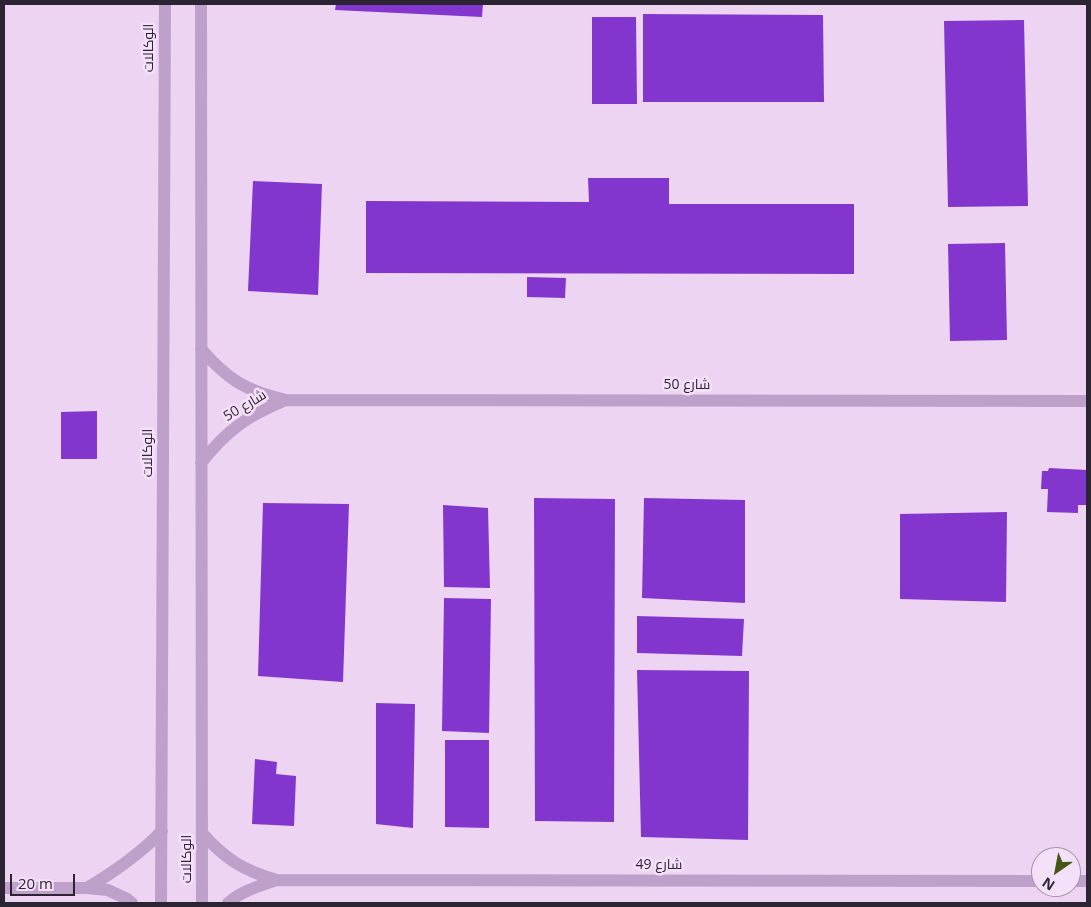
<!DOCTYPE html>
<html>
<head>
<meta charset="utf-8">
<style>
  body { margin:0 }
  #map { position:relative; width:1091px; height:907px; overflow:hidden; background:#ecd4f2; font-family:"Open Sans",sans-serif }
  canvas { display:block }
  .frame { position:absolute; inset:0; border:5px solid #2d2433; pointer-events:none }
  .north { position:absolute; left:1031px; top:847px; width:50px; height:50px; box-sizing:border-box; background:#f5e0fa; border:1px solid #a595aa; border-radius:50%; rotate:213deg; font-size:14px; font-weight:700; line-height:20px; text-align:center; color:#2d2433 }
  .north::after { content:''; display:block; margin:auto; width:18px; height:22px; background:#425717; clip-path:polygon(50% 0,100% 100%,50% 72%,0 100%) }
  .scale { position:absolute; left:10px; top:874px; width:65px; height:22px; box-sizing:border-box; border:2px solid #2d2433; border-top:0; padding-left:6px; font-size:15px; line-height:18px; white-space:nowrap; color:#2d2433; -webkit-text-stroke:4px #f5e0fa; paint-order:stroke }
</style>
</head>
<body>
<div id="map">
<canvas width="1091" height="907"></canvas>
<div class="frame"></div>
<div class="north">N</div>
<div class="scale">20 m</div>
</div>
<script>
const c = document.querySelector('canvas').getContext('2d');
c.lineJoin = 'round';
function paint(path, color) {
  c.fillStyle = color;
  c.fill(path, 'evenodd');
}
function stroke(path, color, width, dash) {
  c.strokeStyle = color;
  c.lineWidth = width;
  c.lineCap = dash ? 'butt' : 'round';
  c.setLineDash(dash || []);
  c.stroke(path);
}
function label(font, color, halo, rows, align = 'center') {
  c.font = font + ' "Open Sans",Cairo,sans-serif';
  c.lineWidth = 5;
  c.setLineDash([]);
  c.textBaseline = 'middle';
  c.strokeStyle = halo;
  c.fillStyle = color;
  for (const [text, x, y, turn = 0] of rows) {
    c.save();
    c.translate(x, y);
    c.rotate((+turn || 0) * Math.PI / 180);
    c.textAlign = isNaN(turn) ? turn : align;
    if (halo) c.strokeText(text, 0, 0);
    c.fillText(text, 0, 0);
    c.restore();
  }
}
const building = new Path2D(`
  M336,4H483L482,17L335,10Z
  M643,14L823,15L824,102H643Z
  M592,17H636L637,104H592Z
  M1024,20L1028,206L948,207L944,21Z
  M588,178H669V204H854V274L366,273V201L589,202Z
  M253,181L322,184L318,295L248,291Z
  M1005,243L1007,340L950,341L948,244Z
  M527,277L566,278L565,298L527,297Z
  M97,411V459H61V412Z
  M1049,468L1087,470V505H1078V513L1047,512L1048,489H1041L1042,471H1048Z
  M534,498L615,499L614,822L535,821Z
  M644,498L745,500V603L642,598Z
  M263,503L349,504L343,682L258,676Z
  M443,505L488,508L490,588L444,587Z
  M1007,512L1006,602L900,599V514Z
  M444,598L491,599L489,733L442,731Z
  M637,616L744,619L742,656L637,653Z
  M637,670L749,671L748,840L641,837Z
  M376,703L415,704L413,828L376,824Z
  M445,740H489V828L445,827Z
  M255,759L277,762L276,774L296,776L294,826L252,824Z`);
const minor = new Path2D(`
  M201,4L202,903
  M201,349C228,380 246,391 286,400L1087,401
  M201,463C227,430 247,416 286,400
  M202,833C225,859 244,871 277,880L1041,881
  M1071,881H1087
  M4,888H87L108,890L127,899L132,903
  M87,888C114,872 140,854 162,831
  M161,903L165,4
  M228,903C242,891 259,886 277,880`);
const streetNames = [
  ["الوكالات",149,48,-90],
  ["شارع 50",687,385],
  ["شارع 50",245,406,-31],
  ["الوكالات",148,453,-90],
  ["الوكالات",187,859,-90],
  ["شارع 49",659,865]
];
paint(building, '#8336ce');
stroke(minor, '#bea0ca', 12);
label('14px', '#2d2433', '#f5e0fa', streetNames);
</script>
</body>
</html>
